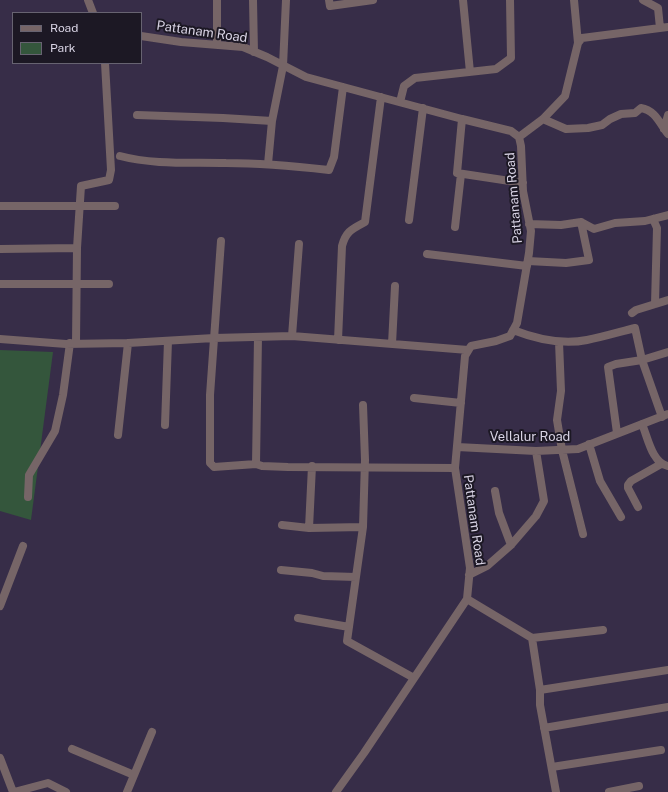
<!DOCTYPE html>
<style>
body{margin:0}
#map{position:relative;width:668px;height:792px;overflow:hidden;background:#372d48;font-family:"Public Sans",sans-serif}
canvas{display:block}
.legend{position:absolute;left:12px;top:12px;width:130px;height:52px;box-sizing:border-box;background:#1c1824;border:1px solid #676371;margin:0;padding:5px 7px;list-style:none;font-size:12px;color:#d8d3e4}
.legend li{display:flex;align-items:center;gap:8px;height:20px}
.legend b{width:20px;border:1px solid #676371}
</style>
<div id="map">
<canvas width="668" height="792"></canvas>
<ul class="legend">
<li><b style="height:5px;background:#766567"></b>Road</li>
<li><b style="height:11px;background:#34563c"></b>Park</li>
</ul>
</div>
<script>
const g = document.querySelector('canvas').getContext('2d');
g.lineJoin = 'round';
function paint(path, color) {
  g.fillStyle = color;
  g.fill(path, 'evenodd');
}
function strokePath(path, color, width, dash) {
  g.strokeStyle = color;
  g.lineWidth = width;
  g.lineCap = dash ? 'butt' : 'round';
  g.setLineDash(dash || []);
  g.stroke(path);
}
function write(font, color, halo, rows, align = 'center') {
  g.font = font + ' "Public Sans",sans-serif';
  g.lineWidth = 4;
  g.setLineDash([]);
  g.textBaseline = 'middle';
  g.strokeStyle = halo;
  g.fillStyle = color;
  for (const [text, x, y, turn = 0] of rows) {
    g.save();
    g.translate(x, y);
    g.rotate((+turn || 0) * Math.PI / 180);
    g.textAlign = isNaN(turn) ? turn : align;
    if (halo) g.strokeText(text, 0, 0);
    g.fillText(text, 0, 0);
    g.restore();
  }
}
const green = new Path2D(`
 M0 350 53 352 31 520 0 511Z`);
const minor = new Path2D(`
 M88 0 93 13
 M253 0 254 52
 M329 0 330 6 373 0
 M463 0 470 72
 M574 0 578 43
 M643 0 658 8 660 28
 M141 36 181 42 243 47 267 57 306 77 462 119 511 131 519 137 521 146 523 191 531 231 529 253 517 323 510 336 496 341 471 346 465 356 455 468 470 568 467 599 364 753 336 792
 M217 45V0
 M400 102 404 86 415 78 496 69 511 58 510 0
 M137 115 223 118 272 121
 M462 119 457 173 523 183
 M543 119 566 129 588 128 602 125 610 119 621 114 635 113 641 108C655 110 660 124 668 134
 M664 129 668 115
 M519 137 543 119 565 96 578 43 582 38 668 27
 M120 156C154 165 191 162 226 163 260 163 294 166 329 170L334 157 343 87
 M268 164 272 121 283 66 286 0
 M0 206H115
 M653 219 657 228 655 304
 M409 220 423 108
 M529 224 561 225 581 222 594 229 615 223 645 221 668 215
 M455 227 461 174
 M221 241 210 395V463L214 467 256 464 262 466 288 467 455 468
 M0 249 77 248
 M427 254 527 266
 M528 261 566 263 589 260 581 222
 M0 284H109
 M632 313 636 310 668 300
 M513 330C536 339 562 345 587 340 603 337 619 332 635 328L642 360 662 417
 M292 336 299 244
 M0 339 66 344 128 343 214 338 292 336 468 350
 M338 340 342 246C346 231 352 229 365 222L381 97
 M559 342 561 391 557 420 562 450 583 534
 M76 343 77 248 81 186 109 180 111 170 105 63
 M392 344 395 286
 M414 398 461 403
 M363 405 365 460 363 527 347 641 414 678
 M642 424C648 438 652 463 668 466
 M165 425 168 341
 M617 433 608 367 616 364 642 360 668 352
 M118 435 128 343
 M589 444 600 481 621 517
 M457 447 536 451 578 449 668 414
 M256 464 258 337
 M495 491 499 513 511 545
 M28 497 29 475 55 431 63 395 70 343
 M638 507 628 488V485L631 481 661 464
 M282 525 309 528 363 527
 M309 528 312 466
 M281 570 312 573 323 576 356 577
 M469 575 487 566 511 545 536 516 544 501 536 451
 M467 599 532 638 603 630
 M0 606 23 546
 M298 618 349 627
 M532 638 540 690V705L556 792
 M540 690 668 670
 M544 728 668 707
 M72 749 134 775
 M0 758 13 792
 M552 767 661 750
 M14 792 48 783 66 792
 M127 792 152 732
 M609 792 639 786`);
const streetNames = [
 ["Pattanam Road",202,32,8],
 ["Pattanam Road",514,198,-95],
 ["Vellalur Road",530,437],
 ["Pattanam Road",474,520,82]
];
paint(green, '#34563c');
strokePath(minor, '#766567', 8);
write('13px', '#d8d3e4', '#1c1824', streetNames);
</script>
